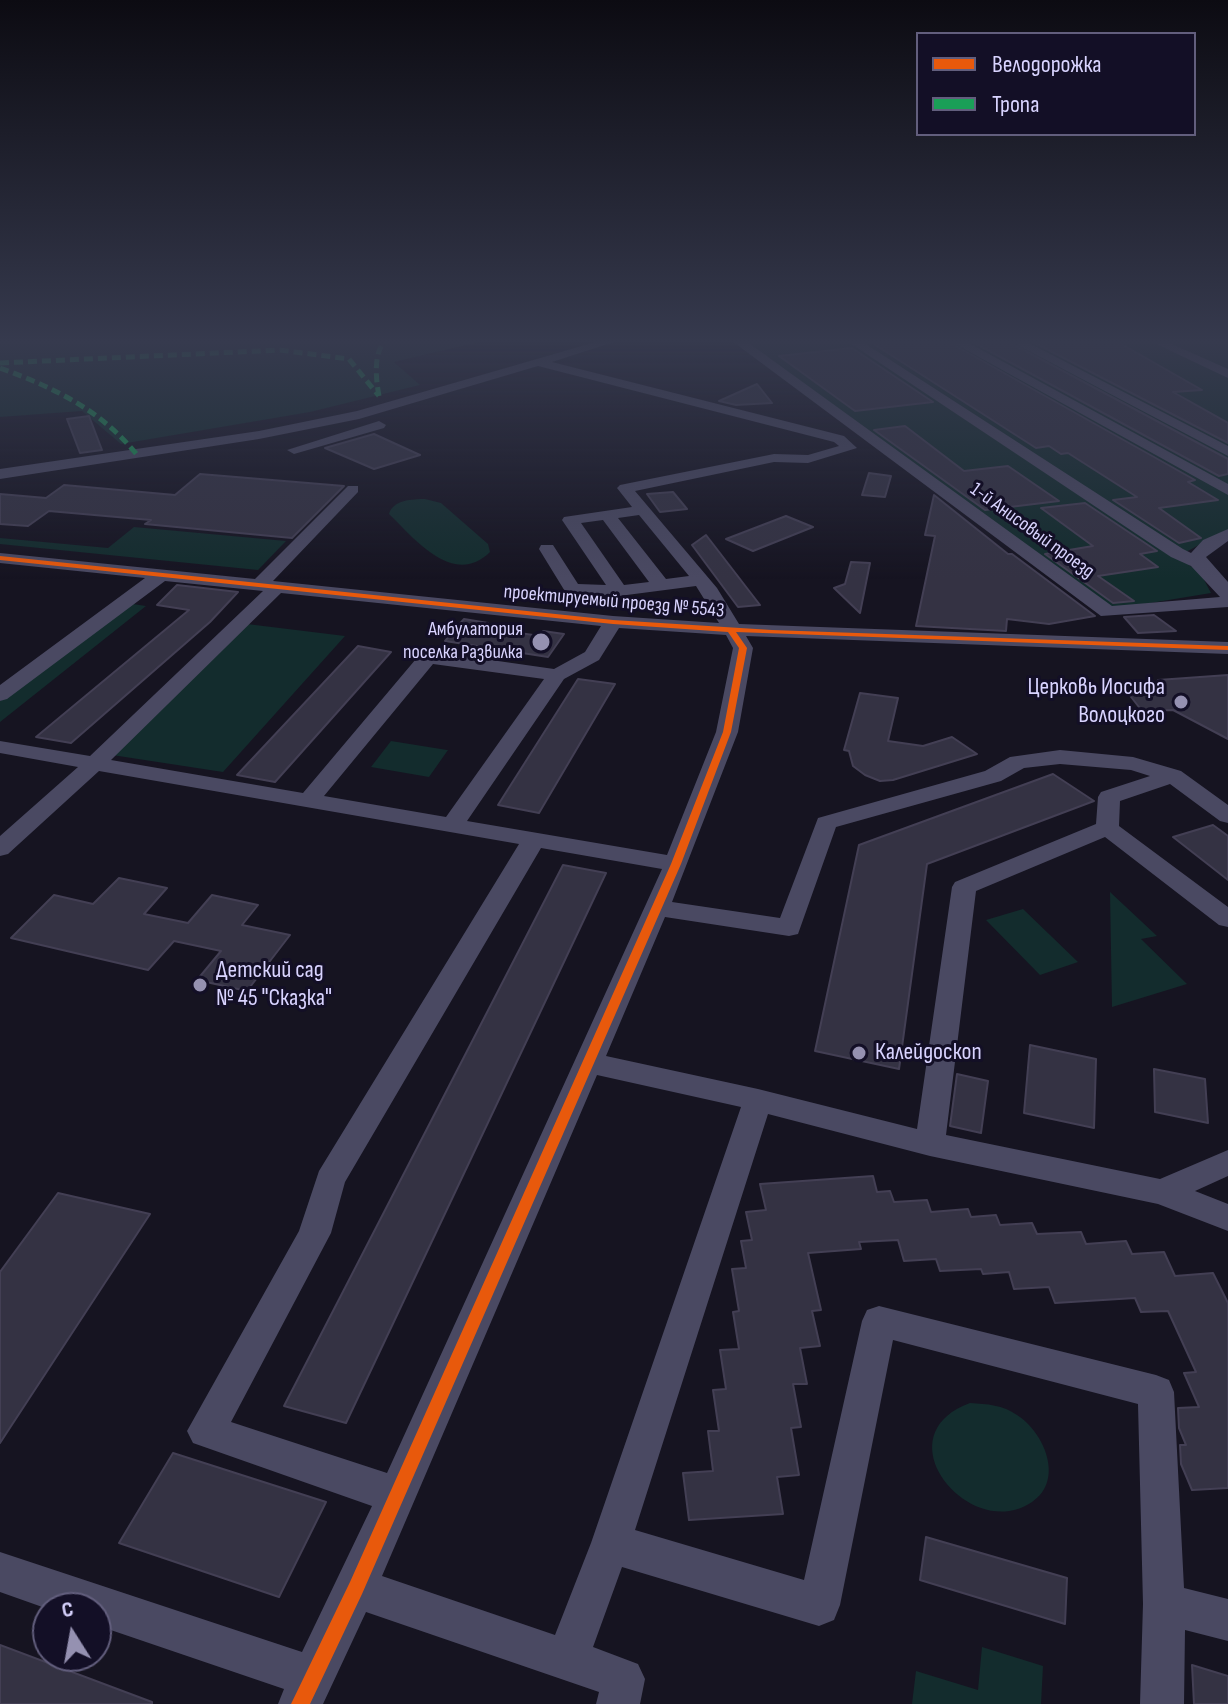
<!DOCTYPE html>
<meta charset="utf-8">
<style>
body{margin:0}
#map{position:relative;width:1228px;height:1704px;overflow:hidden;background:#161421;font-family:"Sofia Sans Condensed",sans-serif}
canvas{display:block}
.legend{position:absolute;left:916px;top:32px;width:280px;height:104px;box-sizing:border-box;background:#130f26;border:2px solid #625e7d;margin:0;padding:10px 14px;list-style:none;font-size:24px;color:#d9d4ff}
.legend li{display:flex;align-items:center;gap:16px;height:40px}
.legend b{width:40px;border:2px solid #625e7d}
.north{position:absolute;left:32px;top:1592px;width:80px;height:80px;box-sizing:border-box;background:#130f26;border:2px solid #625e7d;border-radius:50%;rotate:349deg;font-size:22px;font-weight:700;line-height:32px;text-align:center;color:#d9d4ff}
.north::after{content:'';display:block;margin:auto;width:28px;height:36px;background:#9591b1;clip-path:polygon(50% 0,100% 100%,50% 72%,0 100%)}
</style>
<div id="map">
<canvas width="1228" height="1704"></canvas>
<ul class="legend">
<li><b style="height:10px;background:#e8590c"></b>Велодорожка</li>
<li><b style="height:10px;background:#1a9f57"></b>Тропа</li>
</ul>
<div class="north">С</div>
</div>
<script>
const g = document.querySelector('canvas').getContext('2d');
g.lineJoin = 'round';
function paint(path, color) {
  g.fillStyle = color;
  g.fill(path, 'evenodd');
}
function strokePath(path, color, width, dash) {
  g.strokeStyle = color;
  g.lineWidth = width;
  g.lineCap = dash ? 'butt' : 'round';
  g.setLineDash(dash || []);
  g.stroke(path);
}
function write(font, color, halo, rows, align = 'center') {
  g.font = font + ' "Sofia Sans Condensed",sans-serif';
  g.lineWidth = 6;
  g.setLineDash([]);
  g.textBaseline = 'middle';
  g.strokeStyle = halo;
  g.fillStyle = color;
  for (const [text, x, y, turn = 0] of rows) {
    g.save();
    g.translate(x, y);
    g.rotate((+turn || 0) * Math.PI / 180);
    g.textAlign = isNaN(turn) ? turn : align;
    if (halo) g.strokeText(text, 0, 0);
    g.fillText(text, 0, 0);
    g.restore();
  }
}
const green = new Path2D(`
 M0 341H483L394 362 420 385 310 412 121 444 82 411 0 417Z
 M732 341H1228V529L1186 552 1189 565 1200 572 1211 593 1102 611Z
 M425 499 441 503 488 544 490 552C453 588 414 538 389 514 393 500 412 499 425 499Z
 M134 527 286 541 258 570 0 544V538L108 548Z
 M126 603 146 606 0 722V701Z
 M247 624 345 636 223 772 112 755Z
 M391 741 447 750H448L429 777 371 767Z
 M1110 892 1157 936 1141 939 1187 984 1112 1007Z
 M1023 909 1078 962 1040 975 986 920Z
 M970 1403C987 1404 1003 1405 1017 1415 1044 1432 1065 1480 1032 1502 971 1544 880 1436 970 1403Z
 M982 1647 1043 1666 1041 1704H912L916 1671 978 1690Z`);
const building = new Path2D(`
 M869 341H947L1195 480 1188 482 1218 500 1159 508 1201 538 1179 543 1113 500 1137 497 1068 453 1061 454 1049 446 1036 448Z
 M971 341H1007L1228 459V474L1219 476Z
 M1031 341H1116L1202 390 1173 392 1228 423V443Z
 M852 348 933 402 855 411 779 356Z
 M757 384 772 403 736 405 719 401Z
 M89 416 102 450 80 453 67 419Z
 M905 426 964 471 1008 466 1059 501 985 510 874 430Z
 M374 434 420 455 374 469 325 448Z
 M869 473 891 476 885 497 862 495Z
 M200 474 344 486 292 538 145 524 151 520 49 511 28 526 0 524V494L46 498 64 485 175 495Z
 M673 492 687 509 660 512 647 494Z
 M934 495 1008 554H1012L1095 616 1049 624 1007 619 1006 631 916 626 935 536 925 535Z
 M1085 503 1157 551 1140 554 1158 567 1098 576 1134 601 1113 603 1045 554 1093 546 1041 508Z
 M786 516 813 527 753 551 726 539Z
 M706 535 760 605 738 607 692 545Z
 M851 562 870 563 860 613 834 588 845 584Z
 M177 585 238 592 210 622 71 743 36 737 189 610 157 605Z
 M1154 615 1176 631 1138 633 1124 617Z
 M464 619 488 623 485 628 540 636 543 631 564 634 548 657 445 641Z
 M358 646 391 652 275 782 237 775Z
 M1228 675V739L1173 710 1142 711 1128 693 1154 691 1158 680Z
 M578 679 615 684 539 813 498 805Z
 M860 693 898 698 888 741 923 746 952 737 977 754 893 780 880 781 865 775 853 766 849 751 844 750Z
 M1053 774 1094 801 927 864 899 1069 815 1051 859 845Z
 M1213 825 1228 836V880L1173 837Z
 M563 865 606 873 346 1423 284 1406Z
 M119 878 167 888 144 914 188 923 212 895 258 905 242 925 290 935 247 991 197 980 221 951 174 941 148 970 11 938 54 895 93 904Z
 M1030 1045 1096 1059 1094 1128 1024 1113Z
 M1154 1069 1205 1079 1208 1123 1155 1112Z
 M957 1074 988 1081 981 1133 950 1126Z
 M873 1176 877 1192 890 1191 894 1202 927 1200 931 1212 968 1209 971 1217 996 1215 1000 1225 1032 1223 1037 1234 1081 1232 1086 1244 1126 1241 1132 1254 1164 1252 1175 1276 1213 1273 1228 1303V1488L1192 1490 1181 1464 1180 1445H1186L1179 1428 1178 1408 1199 1407 1184 1373 1196 1372 1168 1311 1141 1312 1135 1298 1055 1303 1049 1287 1014 1289 1009 1272 983 1274 981 1269 940 1271 936 1259 904 1261 898 1240 859 1242 861 1249 808 1253 821 1310 812 1311 820 1346 800 1348 807 1384H793L801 1427 791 1428 799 1475 777 1477 783 1514 689 1520 683 1473 713 1471 708 1431H719L713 1390 726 1389 720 1350 739 1349 733 1312 739 1311 732 1269 746 1268 741 1241 752 1240 746 1212 766 1210 760 1184Z
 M58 1193 150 1214 0 1443V1272Z
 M173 1453 326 1502 279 1597 119 1543Z
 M926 1537 1067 1578 1065 1624 920 1580Z
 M0 1645 152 1702V1704H0Z
 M1192 1665 1228 1676V1704H1194Z`);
const minor = new Path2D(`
 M599 341H617L552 362 844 436 857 448 808 463 774 462 635 491 717 588 739 624 1228 642V654L746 636 753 648 738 732 672 902 780 918 818 818 985 771 1010 757 1060 750 1133 757 1181 771 1228 805V823L1220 821 1170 784 1120 801 1119 826 1228 907V927L1219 925 1105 837 976 891 946 1135 1160 1179 1228 1150V1176L1195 1191 1228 1204V1231L1158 1204 930 1156 768 1114 635 1530 804 1580 862 1321 867 1310 879 1306 1156 1375 1169 1380 1174 1392 1184 1588 1228 1599V1641L1185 1630 1184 1704H1140L1143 1604 1138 1404 893 1340 840 1605 834 1620 819 1626 622 1567 593 1647 638 1664 645 1679 640 1704H596L599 1692 366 1612 323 1704H278L284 1689 96 1625V1608L48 1609 0 1592V1552L302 1652 372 1506 193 1443 187 1431 299 1231 319 1171 519 844 99 771 8 854 0 856V836L78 767 0 753V741L90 756 263 591 165 581 7 699 0 701V685L145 578 0 563V553L255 579 348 486H358V492L273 581 613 616 719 623 696 586 619 596 566 593 539 549 541 545H553L578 584 606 585 562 520 564 517 632 507 617 488 620 485 774 454 808 455 839 446 834 442 538 366 359 419 259 439 0 479V469L259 431 357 411ZM639 515 689 576 666 579 618 518ZM603 520 649 582 624 585 581 523ZM281 593 601 626 585 652 554 669 428 651 421 653 303 793 111 760ZM619 628 726 635 733 648 716 732 667 855 467 821 564 679 599 660ZM433 664 544 679 446 817 324 796ZM1060 764 1131 770 1150 776 1101 792 1098 797 1096 824 955 882 952 887 917 1129 758 1089 606 1056 665 917 789 936 798 934 836 827 1001 781 1024 768ZM541 848 662 869 387 1473 231 1422 331 1233 345 1182ZM597 1075 741 1107 591 1543 555 1635 382 1576Z
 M732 341H746L1112 606 1220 597 1191 566 1171 557 847 341H861L1183 549 1191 553 1203 540 1228 529V541L1206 557 1228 582V607L1101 616Z
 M950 341H965L1228 484V495Z
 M1010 341H1025L1228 446V456Z
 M1150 341H1165L1228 369V378Z
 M379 421 386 425 384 428 294 454 287 450Z`);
const quiet = new Path2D(`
 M0 363 280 350 349 359 379 396
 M0 368C55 388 101 410 138 456
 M379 396C376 380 373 353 385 341`);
const cycleway = new Path2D(`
 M0 556 613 620 772 630 1228 646V650L736 632 747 648 731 732 681 864 362 1594 310 1704H291L350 1582 671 864 723 732 739 648 728 632 613 624 0 560Z`);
const markers = [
 [541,642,10,"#9591b1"],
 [1181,702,8,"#9591b1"],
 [200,985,8,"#9591b1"],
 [859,1053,8,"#9591b1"]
];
const farStreetnames = [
 ["1-й Анисовый проезд",1032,531,36],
 ["проектируемый проезд № 5543",614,602,5]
];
const farPoinames = [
 ["Амбулатория",523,630],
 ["поселка Развилка",523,653]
];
const poiNames = [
 ["Церковь Иосифа",1165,688,"right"],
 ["Волоцкого",1165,716,"right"],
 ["Детский сад",216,971],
 ["№ 45 \"Сказка\"",216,999],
 ["Калейдоскоп",875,1053]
];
paint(green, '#132c2d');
paint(building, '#343243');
strokePath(building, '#433f54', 2);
paint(minor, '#4a4962');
strokePath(quiet, '#1a9f57', 5, [9, 5]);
paint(cycleway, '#e8590c');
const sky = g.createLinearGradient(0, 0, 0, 579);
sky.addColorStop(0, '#0c0b12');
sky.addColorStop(0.59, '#363a4e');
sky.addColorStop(1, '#363a4e00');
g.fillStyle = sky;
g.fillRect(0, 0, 1228, 579);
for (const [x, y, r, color] of markers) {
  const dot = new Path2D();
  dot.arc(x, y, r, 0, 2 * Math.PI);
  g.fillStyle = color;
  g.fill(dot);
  strokePath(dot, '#130f26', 3);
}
write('20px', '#d9d4ff', '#130f26', farStreetnames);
write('20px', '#d9d4ff', '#130f26', farPoinames, 'right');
write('24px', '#d9d4ff', '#130f26', poiNames, 'left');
</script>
